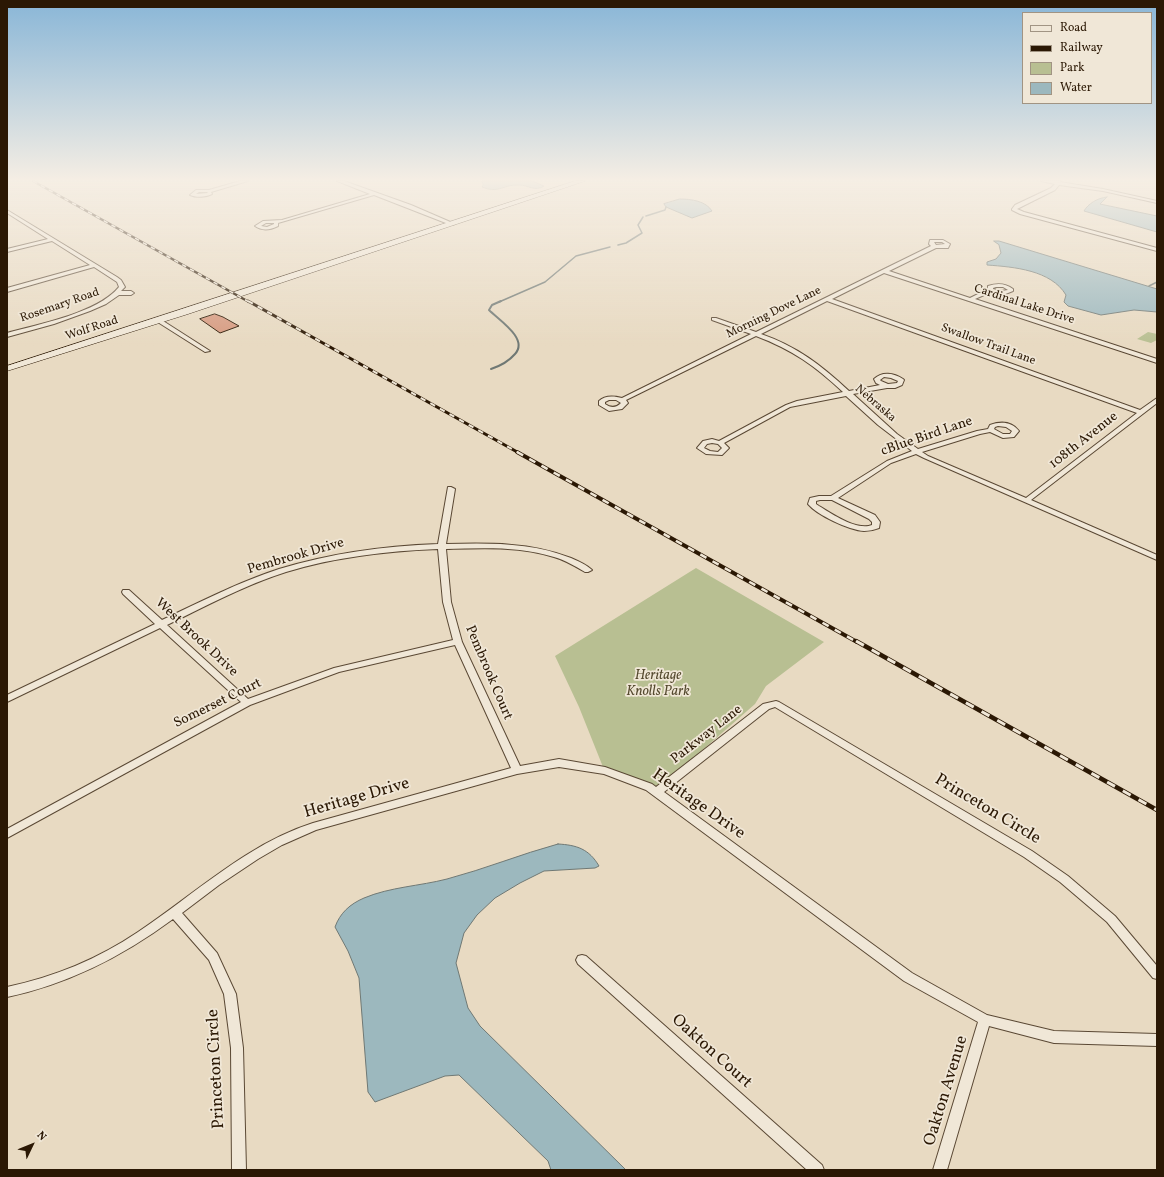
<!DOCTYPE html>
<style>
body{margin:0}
#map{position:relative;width:1164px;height:1177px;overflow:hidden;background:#e8dac2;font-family:Vollkorn,serif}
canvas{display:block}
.frame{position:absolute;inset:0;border:8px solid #2b1804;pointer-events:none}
.legend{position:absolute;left:1022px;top:12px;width:130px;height:92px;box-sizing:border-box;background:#f0e7d7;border:1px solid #a19483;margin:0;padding:5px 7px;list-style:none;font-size:12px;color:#2b1804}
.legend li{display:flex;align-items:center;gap:8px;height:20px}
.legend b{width:20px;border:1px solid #a19483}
.north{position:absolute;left:12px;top:1125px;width:40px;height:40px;-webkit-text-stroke:3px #f0e7d7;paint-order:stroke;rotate:47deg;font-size:11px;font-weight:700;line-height:16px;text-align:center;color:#2b1804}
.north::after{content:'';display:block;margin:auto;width:14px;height:18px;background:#2b1804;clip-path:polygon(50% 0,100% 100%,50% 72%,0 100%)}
</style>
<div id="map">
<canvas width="1164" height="1177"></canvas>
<div class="frame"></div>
<ul class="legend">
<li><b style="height:5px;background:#f0e7d7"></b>Road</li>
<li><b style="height:5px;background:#2b1804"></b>Railway</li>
<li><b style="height:11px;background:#b8bf92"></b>Park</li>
<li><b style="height:11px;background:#9cb8be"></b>Water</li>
</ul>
<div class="north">N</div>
</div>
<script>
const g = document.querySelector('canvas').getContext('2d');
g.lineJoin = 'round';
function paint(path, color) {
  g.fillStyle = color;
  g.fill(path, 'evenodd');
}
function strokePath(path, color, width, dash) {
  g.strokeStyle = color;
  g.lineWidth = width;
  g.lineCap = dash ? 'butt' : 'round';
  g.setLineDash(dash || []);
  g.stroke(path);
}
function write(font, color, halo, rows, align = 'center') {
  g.font = font + ' Vollkorn,serif';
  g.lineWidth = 3.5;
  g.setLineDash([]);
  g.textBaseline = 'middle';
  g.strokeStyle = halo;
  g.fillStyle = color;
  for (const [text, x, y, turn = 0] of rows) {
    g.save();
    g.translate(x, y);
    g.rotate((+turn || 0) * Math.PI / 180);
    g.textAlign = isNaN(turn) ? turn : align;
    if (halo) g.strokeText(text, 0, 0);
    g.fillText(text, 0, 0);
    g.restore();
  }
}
const green = new Path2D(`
 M1148 332 1157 334V340L1151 343 1137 339Z
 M696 568 824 642 766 686 755 704 657 790 603 767 579 707 555 656Z`);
const water = new Path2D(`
 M482 181H532L544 186C535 192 528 185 519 185 504 184 499 194 482 187L483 185Z
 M1107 197 1100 204 1157 216V232L1084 211C1088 204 1097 198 1107 197Z
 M680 199C691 199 706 201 712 211L692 218 666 207 664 204Z
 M994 241H999L1157 289V312L1134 310 1101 315 1068 306 1064 302 1066 295C1051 270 1014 267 987 265V262L996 259 1001 253 999 245Z
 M558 844C577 845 589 849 599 866L595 868 544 871 520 883 495 898 477 915 464 933 456 963 468 1008 480 1026 626 1170H551L548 1161 459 1075 445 1076 375 1102 368 1092 359 978 348 951 335 927C340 913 350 904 364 898 390 887 420 886 447 879 485 869 521 854 558 844Z`);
const streamFar1 = new Path2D(`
 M646 216 665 210 666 207
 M618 245 626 243 642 233 638 225 643 217
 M1149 286 1157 282
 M499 302 545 282 576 256 610 247`);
const stream = new Path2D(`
 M491 369C500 366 509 361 515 354 529 339 499 320 489 310L492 305 501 301`);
const building = new Path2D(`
 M215 314 223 317 239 326 220 333 200 319Z`);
const street = new Path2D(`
 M240 181H248L211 192 212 194C206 197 197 198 190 195L196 190H209ZM199 192H207L208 193 196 194Z
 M337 181H344L411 205 455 224 451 225 374 195 278 223V226C270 230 262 231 255 226L263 221 282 220 370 194ZM266 223H274V224L267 227 261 226Z
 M1041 181H1061L1060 182 1103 189 1157 201V203L1103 191 1059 185 1055 190 1017 209 1024 212 1157 248V251L1020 214 1012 210V209L1015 205 1051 188 1055 184Z
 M7 210 117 277 121 280 125 287 121 291H131L134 293 131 295H119L106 304 90 311 54 324 7 337V333C39 324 98 313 119 287L117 282 94 267 7 292V288L90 265 52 241 7 252V249L48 239 7 213Z
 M930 240H943L950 244 948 248H936L889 271 970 298 988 289V286C997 283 1005 283 1013 289V291L1003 295 991 292 975 299 1157 359V363L884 273 832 299 1140 410 1157 398V403L1031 500 1157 555V560L924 458 916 454 891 463 838 498 875 515 880 522 879 528C874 530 869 531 864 531 849 530 817 515 808 504L810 498 819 496H831L887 461 912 451 878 425 846 396 790 407 724 443 729 448 722 455 706 454 697 448 703 441 712 439 719 441 786 405 797 401 843 392C815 366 793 350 756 336L626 400 628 403 622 409 609 411 599 405V401C605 395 614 396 622 398L751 334 712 320V318H716L756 332 931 246 929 244ZM934 242H942L945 244 936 245ZM996 287H1003L1008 290 1001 291 993 289V288ZM827 301 1137 413 1026 498 928 456 922 452 980 434 990 432 1003 438 1014 437 1019 431C1012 422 1001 421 990 425L988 429 977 431 918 449 897 434 853 394 887 388H895L902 385 904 380 903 379C894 373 882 371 874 379L876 383 880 385 849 391C821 365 798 347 761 334ZM884 377 891 378 898 381 897 383 888 384 881 381 880 380ZM609 400H616L621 403C616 408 611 408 605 404V402ZM998 426 1006 427 1012 431 1010 434H1003L994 429 995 427ZM712 443 718 444 722 448 718 452 710 451 704 448 707 444ZM820 500H832L869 519 872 522V525C857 531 832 514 819 506L816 504V501Z
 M158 318 160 319 210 351 205 352 156 321 155 320Z
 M448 487H451L455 489 446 544C488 543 531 542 571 558 578 561 587 565 592 570L588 572H585C575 566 565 560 554 557 520 546 482 548 446 549L451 602 462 642 520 766 559 759 605 767 652 784 656 787 763 704 776 701 779 702 1032 851 1068 876 1115 916 1157 966V979L1153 978 1107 922 1060 882 1024 857 775 707 769 709 664 792 912 973 987 1015 1054 1031 1157 1034V1046L1054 1043 989 1026 947 1170H933L978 1022 904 981 646 790 604 774 559 767 517 774 316 830 282 845 258 859 219 885 182 913 217 953 236 994 243 1048 246 1170H232L231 1048 224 994 209 960 173 919C123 956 69 984 7 997V987C54 977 98 959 138 932 195 894 247 844 313 823L511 768 455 645 339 672 250 705 7 838V829L241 702 160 628 7 702V695L155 624 123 594 122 592 123 590H129L162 620C200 602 239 582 279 569 331 553 385 546 438 544ZM438 549 443 602 453 640 334 668 248 699 167 625C206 606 245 585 286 572 335 557 387 551 438 549Z
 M582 955 586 956 822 1165 824 1170H807L578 964 576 960 578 956Z`);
const secondary = new Path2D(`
 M575 181H585L188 314 7 371V366Z`);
const railFar3 = new Path2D(`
 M33 181 249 302`);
const railFar2 = new Path2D(`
 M248 301 519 453`);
const railFar1 = new Path2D(`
 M517 452 857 642`);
const rail = new Path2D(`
 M856 641 1157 810`);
const farStreetnames = [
 ["Cardinal Lake Drive",1024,305,18],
 ["Rosemary Road",60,306,-19],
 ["Morning Dove Lane",774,313,-26],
 ["Wolf Road",92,329,-18],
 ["Swallow Trail Lane",988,345,20],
 ["Nebraska",875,404,41]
];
const streetNames = [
 ["cBlue Bird Lane",927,437,-19],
 ["108th Avenue",1084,441,-38],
 ["Pembrook Drive",296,557,-16],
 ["West Brook Drive",196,638,43],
 ["Pembrook Court",488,673,67],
 ["Somerset Court",218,704,-26],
 ["Parkway Lane",707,735,-38]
];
const parkNames = [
 ["Heritage",658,676],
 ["Knolls Park",658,692]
];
const nearStreetnames = [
 ["Heritage Drive",357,799,-16],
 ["Heritage Drive",698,805,35],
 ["Princeton Circle",987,810,31],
 ["Oakton Court",711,1052,42],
 ["Princeton Circle",217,1069,-93],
 ["Oakton Avenue",947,1091,-73]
];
paint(green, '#b8bf92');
paint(water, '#9cb8be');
strokePath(water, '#6f7874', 1);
strokePath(streamFar1, '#6f7874', 1.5);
strokePath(stream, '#6f7874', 2);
paint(building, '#d69a80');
strokePath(building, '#2b1804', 1);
strokePath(street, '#5a4834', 2);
strokePath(secondary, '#2b1804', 1);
paint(street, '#f0e7d7');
paint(secondary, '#f0e7d7');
strokePath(railFar3, '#2b1804', 2.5);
strokePath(railFar2, '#2b1804', 3);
strokePath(railFar1, '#2b1804', 4);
strokePath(rail, '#2b1804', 4.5);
strokePath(railFar3, '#f0e7d7', 1.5, [4.5]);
strokePath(railFar2, '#f0e7d7', 2, [5.5]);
strokePath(railFar1, '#f0e7d7', 2.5, [7]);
strokePath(rail, '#f0e7d7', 3, [9]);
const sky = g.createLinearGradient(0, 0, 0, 346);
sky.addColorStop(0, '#89b6d7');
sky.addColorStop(0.52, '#f5eee4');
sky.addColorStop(1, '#f5eee400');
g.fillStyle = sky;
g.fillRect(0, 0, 1164, 346);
write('12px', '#2b1804', '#f0e7d7', farStreetnames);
write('14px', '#2b1804', '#f0e7d7', streetNames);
write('italic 14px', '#554a2f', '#f0e7d7', parkNames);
write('17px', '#2b1804', '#f0e7d7', nearStreetnames);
</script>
